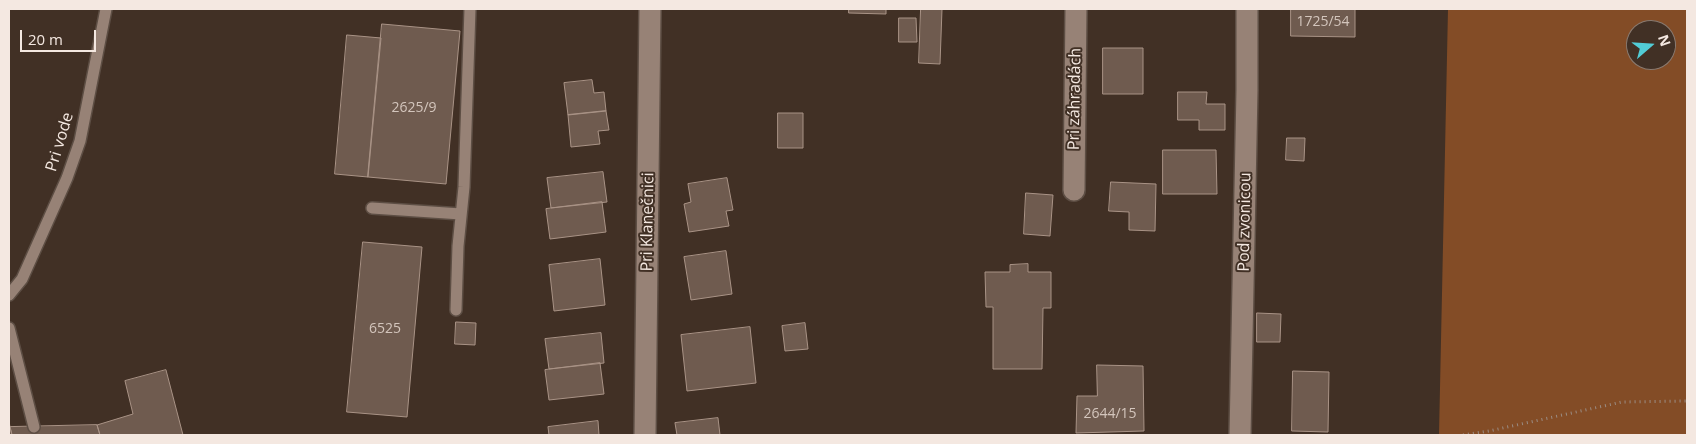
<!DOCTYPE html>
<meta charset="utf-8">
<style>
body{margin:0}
#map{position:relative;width:1696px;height:444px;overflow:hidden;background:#413025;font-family:"Open Sans",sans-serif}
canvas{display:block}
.frame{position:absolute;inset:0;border:10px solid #f4e8e1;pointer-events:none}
.north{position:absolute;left:1626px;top:20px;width:50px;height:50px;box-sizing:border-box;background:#413025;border:1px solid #897a70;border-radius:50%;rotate:71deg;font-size:14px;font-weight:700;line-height:20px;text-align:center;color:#f4e8e1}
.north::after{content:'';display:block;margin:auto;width:18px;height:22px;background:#52ccd6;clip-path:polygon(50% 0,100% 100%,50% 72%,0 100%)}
.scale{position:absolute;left:20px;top:30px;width:76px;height:22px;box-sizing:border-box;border:2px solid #f4e8e1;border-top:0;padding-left:6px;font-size:15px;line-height:18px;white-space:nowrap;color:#f4e8e1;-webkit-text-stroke:4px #413025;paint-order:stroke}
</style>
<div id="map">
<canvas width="1696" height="444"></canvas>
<div class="frame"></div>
<div class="north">N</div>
<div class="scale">20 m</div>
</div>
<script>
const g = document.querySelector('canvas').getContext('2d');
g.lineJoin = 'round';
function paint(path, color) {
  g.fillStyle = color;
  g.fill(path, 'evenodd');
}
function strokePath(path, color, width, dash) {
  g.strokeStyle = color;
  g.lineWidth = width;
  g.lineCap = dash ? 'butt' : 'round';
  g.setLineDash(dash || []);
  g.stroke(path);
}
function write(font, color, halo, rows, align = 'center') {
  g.font = font + ' "Open Sans",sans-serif';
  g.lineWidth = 4;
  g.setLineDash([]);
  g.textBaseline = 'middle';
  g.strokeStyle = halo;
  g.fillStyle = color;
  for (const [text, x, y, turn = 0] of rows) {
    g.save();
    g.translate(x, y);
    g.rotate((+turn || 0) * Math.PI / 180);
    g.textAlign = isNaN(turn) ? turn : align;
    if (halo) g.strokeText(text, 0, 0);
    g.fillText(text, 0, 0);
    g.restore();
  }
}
const green = new Path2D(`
 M1448 9H1687V435H1439ZM1636 30H1666V60H1636Z`);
const building = new Path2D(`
 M849 9H886V14L849 13Z
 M921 9H942L940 64 919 63Z
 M1291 9H1355V37L1291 36Z
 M899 18H916L917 42H899Z
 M382 24 460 31 446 184 368 177Z
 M347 35 381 38 368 177 335 174Z
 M1103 48H1143V94H1103Z
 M592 80 594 93 604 92 606 111 568 115 564 83Z
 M1178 92H1207L1206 104H1225V130H1199V120H1178Z
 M606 111 609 130 598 131 600 144 571 147 568 115Z
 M778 113H803V148H778Z
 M1287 138H1305L1304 161 1286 160Z
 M1163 150H1216L1217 194H1163Z
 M603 172 607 202 551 208 547 178Z
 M727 178 733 210 726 211 729 226 689 232 684 204 691 202 688 184Z
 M1111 182 1156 184 1155 231 1129 230V212L1109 211Z
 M1026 193 1053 195 1050 236 1024 234Z
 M602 202 606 232 550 239 546 209Z
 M363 242 422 247 407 417 347 412Z
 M726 251 732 294 691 300 684 257Z
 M600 259 605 305 554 311 549 265Z
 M1028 264V272H1051V308H1043L1042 369H993V307H986L985 272H1010V265Z
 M1257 313 1281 314 1280 342H1257Z
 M456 322 476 323 475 345 455 344Z
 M805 323 808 349 785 351 782 326Z
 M750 327 756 383 687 391 681 335Z
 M601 333 604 363 549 369 545 339Z
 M600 363 604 394 549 400 545 370Z
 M1097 365 1143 366 1144 431 1076 433 1077 396H1097Z
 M166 370 183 435H100L97 425 133 414 125 381Z
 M1293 371 1329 372 1328 432 1292 431Z
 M718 418 720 435H677L675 423Z
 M9 421 10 427 12 435H9Z
 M598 421 599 435H549L548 427Z
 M97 425 100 435H12L10 427Z`);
const path = new Path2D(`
 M1463 435 1489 431 1622 402 1687 401`);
const lane = new Path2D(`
 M372 208 461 214
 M9 295 22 279 67 178 80 141 106 9
 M456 310 458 246 464 187 470 9
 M9 328 34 427`);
const street = new Path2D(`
 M1074 190 1076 9
 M645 435 650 9
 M1240 435 1247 90V9`);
const numberNames = [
 ["1725/54",1323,22],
 ["2625/9",414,108],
 ["6525",385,329],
 ["2644/15",1110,414]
];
const streetNames = [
 ["Pri záhradách",1075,99,-89],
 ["Pri vode",60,142,-73],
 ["Pri Klanečnici",648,222,-89],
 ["Pod zvonicou",1245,222,-89]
];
paint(green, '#834c26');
paint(building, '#6f5b4f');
strokePath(building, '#a99386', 1);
strokePath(lane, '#5d4e44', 14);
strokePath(street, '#5d4e44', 24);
strokePath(path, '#9b8c83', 3, [1, 4]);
strokePath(lane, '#978276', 11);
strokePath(street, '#978276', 21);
write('14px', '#d3c5bc', null, numberNames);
write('16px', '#f4e8e1', '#413025', streetNames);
</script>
